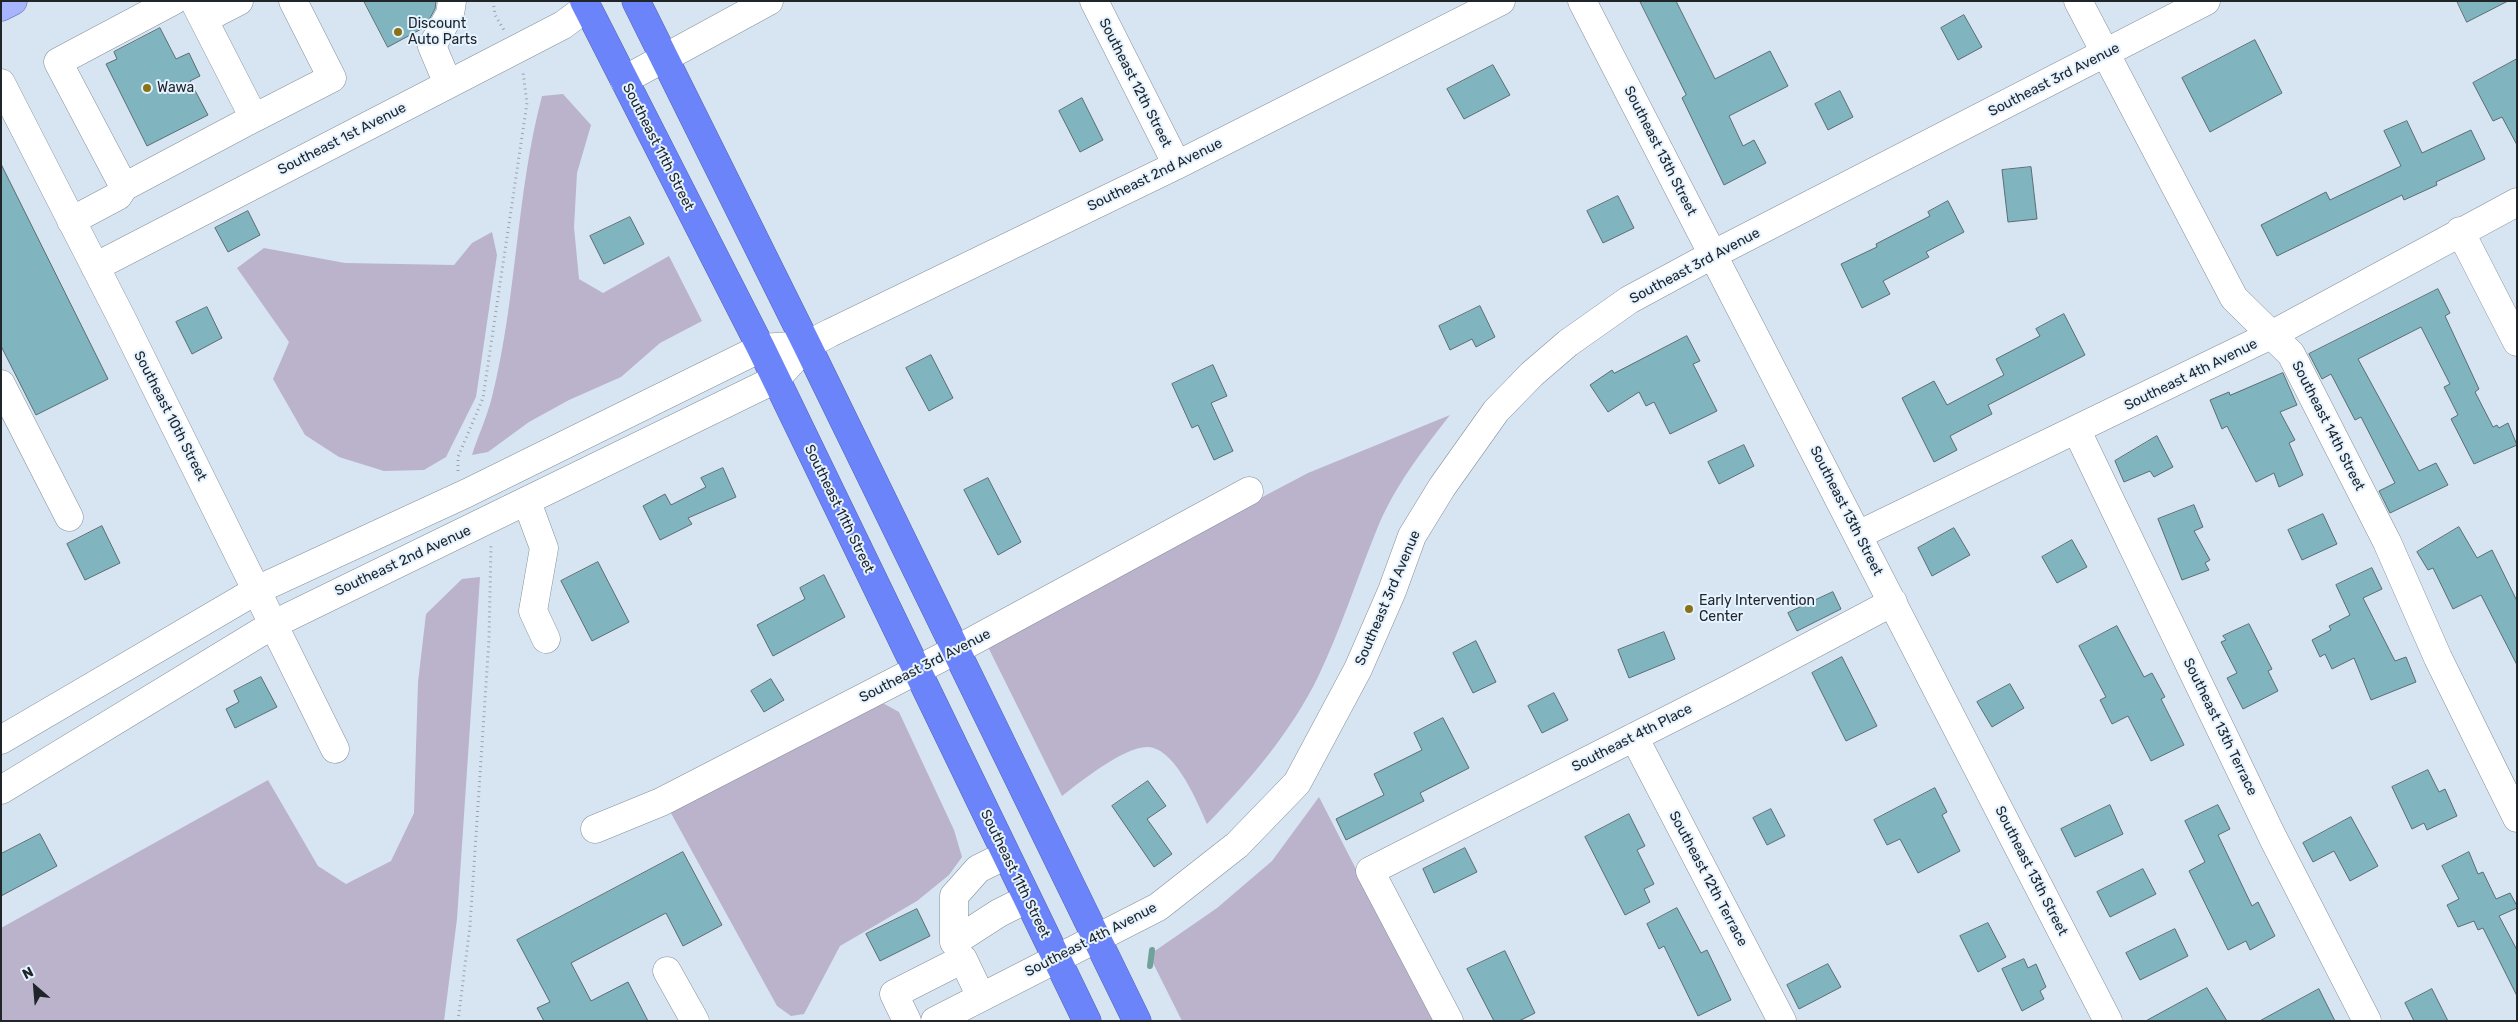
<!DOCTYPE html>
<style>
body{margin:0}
#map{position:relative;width:2518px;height:1022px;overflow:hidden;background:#d7e5f2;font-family:Rubik,sans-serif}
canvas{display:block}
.frame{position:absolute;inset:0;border:2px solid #20252a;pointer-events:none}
.north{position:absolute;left:10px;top:962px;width:50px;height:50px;-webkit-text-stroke:4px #e4f3ff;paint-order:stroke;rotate:333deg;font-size:14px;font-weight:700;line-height:20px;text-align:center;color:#20252a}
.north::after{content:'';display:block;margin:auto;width:18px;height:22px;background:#20252a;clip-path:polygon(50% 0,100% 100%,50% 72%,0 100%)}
</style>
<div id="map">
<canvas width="2518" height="1022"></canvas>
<div class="frame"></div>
<div class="north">N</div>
</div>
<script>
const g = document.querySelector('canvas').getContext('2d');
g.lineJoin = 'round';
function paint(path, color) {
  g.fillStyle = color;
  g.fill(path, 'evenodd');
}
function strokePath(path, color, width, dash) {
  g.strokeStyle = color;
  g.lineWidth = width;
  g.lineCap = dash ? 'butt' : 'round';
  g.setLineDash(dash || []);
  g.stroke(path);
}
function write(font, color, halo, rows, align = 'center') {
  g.font = font + ' Rubik,sans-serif';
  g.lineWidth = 4;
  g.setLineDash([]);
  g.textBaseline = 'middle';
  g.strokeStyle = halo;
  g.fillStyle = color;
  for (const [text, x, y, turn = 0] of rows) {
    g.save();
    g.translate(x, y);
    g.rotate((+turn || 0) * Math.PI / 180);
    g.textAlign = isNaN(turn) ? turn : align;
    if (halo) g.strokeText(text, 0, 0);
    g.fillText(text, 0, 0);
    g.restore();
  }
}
const green = new Path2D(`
 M563 94 591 125 577 173 574 227 579 279 603 293 669 256 702 321 660 343 621 377 569 400 529 422 488 452 472 455C478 436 487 417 492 397 517 298 516 194 542 96Z
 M492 232 497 255 476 397 446 457 424 470 384 471 339 457 305 435 273 379 289 342 237 268 264 248 345 263 454 265 472 243Z
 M1450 415C1422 451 1394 487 1377 529 1357 578 1341 629 1318 677 1291 732 1250 780 1207 824 1198 803 1175 748 1148 747 1125 746 1080 782 1062 796L989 649 997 637 1308 473Z
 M480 577 457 919 444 1021H1V928L268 780 318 866 346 884 391 861 414 813 418 682 426 614 462 579Z
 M879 701 899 712 954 830 962 857 949 875 917 901 840 946 804 1014 791 1016 777 1006 666 804Z
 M1319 797 1434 1021H1182L1149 955 1217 908 1272 861Z`);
const stream = new Path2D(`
 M1150 966 1152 950`);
const building = new Path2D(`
 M364 1H436L435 9 425 27 388 47Z
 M1640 1H1676L1715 79 1770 51 1788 86 1729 116 1743 146 1754 140 1766 163 1724 185 1682 98 1686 95Z
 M2457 1H2508L2467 22Z
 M1964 15 1982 47 1958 60 1941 28Z
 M160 28 176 59 189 53 200 76 190 81 208 115 147 146 106 64 117 59 114 52Z
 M2255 40 2282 93 2210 132 2182 78Z
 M2517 59V145L2502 117 2493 121 2473 83Z
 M1493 65 1510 95 1464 119 1447 89Z
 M1840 91 1853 117 1828 130 1815 104Z
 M1082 98 1103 140 1080 152 1059 111Z
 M2407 121 2422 153 2471 130 2485 159 2436 182 2437 185 2404 200 2402 195 2277 256 2261 225 2326 192 2330 200 2401 166 2384 131Z
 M1 164 108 379 36 415 1 346Z
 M2031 167 2037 219 2008 222 2002 170Z
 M1618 196 1634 228 1603 243 1587 211Z
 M1948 201 1964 232 1926 252 1929 257 1883 281 1890 294 1862 308 1841 264 1877 247 1876 244 1930 216 1928 212Z
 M248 211 260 235 228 252 215 228Z
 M630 217 644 244 604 264 590 236Z
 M2438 289 2450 313 2445 316 2479 389 2475 392 2493 427 2497 425 2499 428 2508 423 2517 445 2474 464 2451 419 2458 415 2444 387 2450 384 2421 327 2358 359 2419 471 2436 463 2448 485 2390 513 2379 491 2395 483 2361 417 2355 420 2331 374 2322 379 2309 354Z
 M1480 306 1495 337 1476 347 1472 339 1450 350 1439 326Z
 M207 307 222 338 192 354 176 322Z
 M2064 314 2085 355 1988 405 1992 414 1950 436 1957 450 1934 462 1902 398 1934 381 1947 405 2004 375 1996 359 2040 336 2036 329Z
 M1687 336 1700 361 1693 364 1717 411 1670 434 1654 402 1646 406 1639 392 1608 412 1590 385 1612 370 1614 373Z
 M931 355 953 398 929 411 906 368Z
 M1213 365 1227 396 1211 403 1233 451 1214 460 1198 425 1192 428 1172 384Z
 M2283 373 2297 405 2280 412 2295 440 2289 443 2303 475 2279 487 2274 473 2256 482 2227 426 2222 429 2210 400 2229 392 2230 395Z
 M2157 436 2173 467 2154 477 2150 471 2124 482 2115 461Z
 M1744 445 1754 466 1719 484 1708 462Z
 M723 468 736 497 688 518 692 524 660 540 643 506 665 494 671 505 706 487 701 478Z
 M988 478 1021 542 998 555 964 490Z
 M2194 505 2203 527 2194 531 2210 560 2205 563 2209 570 2182 580 2158 519Z
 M2323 514 2337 544 2302 560 2288 530Z
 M102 526 120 563 85 580 67 544Z
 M2459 527 2477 558 2492 550 2517 601V665L2481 595 2453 609 2433 568 2428 570 2417 552Z
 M1954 528 1970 555 1932 576 1918 548Z
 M2072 540 2087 567 2057 583 2042 557Z
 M598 562 629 622 592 641 561 581Z
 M2372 568 2382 589 2363 598 2395 661 2406 657 2416 682 2371 700 2354 658 2332 669 2325 654 2320 657 2312 640 2331 630 2329 626 2350 615 2336 585Z
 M824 575 845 617 773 656 757 625 805 599 800 588Z
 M1833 592 1841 609 1797 631 1788 613Z
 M2249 624 2272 669 2268 671 2278 691 2243 709 2227 678 2237 673 2221 642 2226 640 2223 636Z
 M2117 626 2144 677 2152 673 2165 697 2161 699 2184 745 2151 761 2128 716 2112 724 2100 700 2106 697 2079 646Z
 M1664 632 1675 659 1629 678 1618 650Z
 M1476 641 1496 682 1473 693 1453 653Z
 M1842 657 1877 726 1846 741 1812 673Z
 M261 677 277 707 235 728 226 709 239 702 234 691Z
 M771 679 784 700 764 712 751 691Z
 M2010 684 2024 708 1992 727 1977 702Z
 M1554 693 1568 720 1542 733 1528 706Z
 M1443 718 1469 768 1420 793 1424 801 1346 840 1336 819 1384 795 1374 774 1422 750 1414 733Z
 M2428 770 2439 792 2445 789 2457 816 2427 830 2424 823 2412 829 2392 787Z
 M1148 781 1166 806 1147 819 1172 854 1154 867 1112 806Z
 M1935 788 1947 812 1942 815 1960 851 1918 873 1900 839 1887 845 1874 820Z
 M2110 805 2123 834 2075 857 2061 829Z
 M2218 805 2230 829 2218 835 2252 906 2258 902 2275 936 2250 950 2246 941 2228 950 2189 871 2205 862 2185 821Z
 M1771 809 1785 836 1767 845 1753 818Z
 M1629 814 1645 846 1637 850 1654 884 1644 889 1650 902 1625 915 1585 837Z
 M2351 817 2378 866 2350 881 2334 851 2313 862 2303 843Z
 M40 834 57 866 1 896V854Z
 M1465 848 1477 872 1434 893 1423 869Z
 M683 852 722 925 683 946 666 913 571 963 591 1001 628 982 648 1021H544L537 1008 550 1002 517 940Z
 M2469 852 2478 874 2483 872 2496 899 2510 893 2517 906V908L2499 916 2517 950V996L2483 928 2478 930 2474 921 2458 927 2447 905 2459 899 2442 866Z
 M2143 869 2156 894 2110 917 2097 892Z
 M1677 908 1701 953 1707 950 1731 1000 1698 1016 1664 946 1659 949 1647 924Z
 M917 909 930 936 880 961 866 934Z
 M1988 923 2006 957 1978 972 1960 936Z
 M2175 929 2188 956 2140 980 2126 953Z
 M1505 951 1535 1013 1519 1021H1494L1467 969Z
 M2024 959 2028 968 2036 964 2046 987 2040 991 2044 999 2022 1011 2002 969Z
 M1828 964 1841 987 1799 1009 1787 985Z
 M2207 988 2227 1021H2146Z
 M2319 989 2335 1021H2260Z
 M2432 989 2448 1021H2414L2405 1003Z`);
const path = new Path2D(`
 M493 1 495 15 504 30
 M458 471V457L483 398 527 103 523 72
 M458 1021 470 926 489 639 491 546`);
const minor = new Path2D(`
 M173 1 58 62 124 187 254 118
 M194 1 254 118 332 78 293 1
 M1094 1 1177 165
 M1582 1 2108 1021
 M2078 1 2234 298 2291 354 2387 542 2438 658 2517 818
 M204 19 239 1
 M624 80 769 1
 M1 83 122 319 335 749
 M448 84 432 46 450 14 452 1
 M71 221 118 196 124 187
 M2460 231 2517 342
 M95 267 563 25 587 7
 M1 384 69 517
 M2077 431 2273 838 2367 1021
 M527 502 544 548 533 611 546 639
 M1858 535 2273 334 2517 202
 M1634 737 1782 1021
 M1 740 257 590 467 493 761 348 807 345
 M1 790 274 624 776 379 807 345 830 333 1177 165 1501 1
 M595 829 661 802 956 650 1249 491
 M1006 855 978 869 954 896V942L999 913 1027 899
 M667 971 695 1021
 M907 1021 894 994 963 959 981 997
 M935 1021 1158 907 1237 845 1297 783 1358 669 1392 591 1412 536 1442 487 1496 411 1532 374 1568 343 1629 300 1714 254 2206 1
 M1449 1021 1370 871 1727 690 1893 602`);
const major = new Path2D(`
 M1 7 13 1`);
const highway = new Path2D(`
 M584 1 761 348 1087 1021
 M636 1 807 345 1137 1021`);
const markers = [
 [398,32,5,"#897316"],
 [147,88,5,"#897316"],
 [1689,609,5,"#897316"]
];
const poiNames = [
 ["Discount",408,24],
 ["Auto Parts",408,40],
 ["Wawa",157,88],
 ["Early Intervention",1699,601],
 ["Center",1699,617]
];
const streetNames = [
 ["Southeast 3rd Avenue",2054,80,-27],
 ["Southeast 12th Street",1135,83,63],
 ["Southeast 1st Avenue",342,139,-27],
 ["Southeast 11th Street",658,147,63],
 ["Southeast 13th Street",1660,151,63],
 ["Southeast 2nd Avenue",1155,175,-26],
 ["Southeast 3rd Avenue",1695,266,-28],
 ["Southeast 4th Avenue",2191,375,-26],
 ["Southeast 10th Street",170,416,63],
 ["Southeast 14th Street",2328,426,63],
 ["Southeast 11th Street",839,509,64],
 ["Southeast 13th Street",1846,511,63],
 ["Southeast 2nd Avenue",403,561,-25],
 ["Southeast 3rd Avenue",1388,598,-67],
 ["Southeast 3rd Avenue",925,666,-27],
 ["Southeast 13th Terrace",2220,727,64],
 ["Southeast 4th Place",1632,738,-27],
 ["Southeast 13th Street",2031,871,63],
 ["Southeast 11th Street",1015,874,64],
 ["Southeast 12th Terrace",1708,879,62],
 ["Southeast 4th Avenue",1091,940,-27]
];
paint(green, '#bbb2cc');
strokePath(stream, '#6fa29a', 6);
paint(building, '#80b4bf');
strokePath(building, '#5b6d72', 1);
strokePath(minor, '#82909b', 29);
strokePath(major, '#5163b1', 29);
strokePath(highway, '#5163b1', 29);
strokePath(path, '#97a2ac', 3, [1, 4]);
strokePath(minor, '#fff', 28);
strokePath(major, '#a7b5fc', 28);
strokePath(highway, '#6c84fa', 28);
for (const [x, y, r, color] of markers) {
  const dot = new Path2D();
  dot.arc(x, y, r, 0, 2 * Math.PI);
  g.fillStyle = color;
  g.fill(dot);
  strokePath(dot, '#e4f3ff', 2);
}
write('14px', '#20252a', '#e4f3ff', poiNames, 'left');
write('14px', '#20252a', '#e4f3ff', streetNames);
</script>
